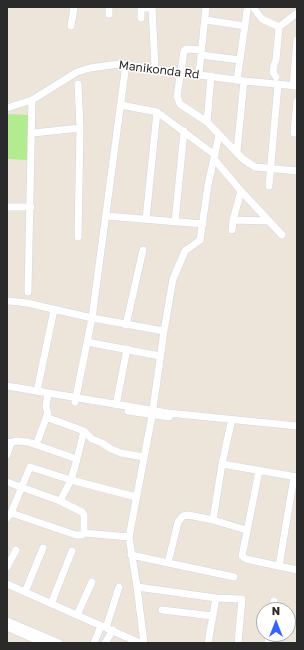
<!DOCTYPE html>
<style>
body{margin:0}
#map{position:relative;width:304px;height:650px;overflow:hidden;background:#eee5da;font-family:"Golos Text",sans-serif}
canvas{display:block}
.frame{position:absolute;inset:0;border:8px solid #2a2a2a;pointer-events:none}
.north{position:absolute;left:256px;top:602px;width:40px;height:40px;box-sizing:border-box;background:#fff;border:1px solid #aaa;border-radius:50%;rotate:0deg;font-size:11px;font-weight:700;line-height:16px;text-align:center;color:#2a2a2a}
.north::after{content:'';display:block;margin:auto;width:14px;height:18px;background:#3663ff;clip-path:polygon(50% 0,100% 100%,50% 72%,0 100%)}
</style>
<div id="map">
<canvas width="304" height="650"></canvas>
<div class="frame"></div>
<div class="north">N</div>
</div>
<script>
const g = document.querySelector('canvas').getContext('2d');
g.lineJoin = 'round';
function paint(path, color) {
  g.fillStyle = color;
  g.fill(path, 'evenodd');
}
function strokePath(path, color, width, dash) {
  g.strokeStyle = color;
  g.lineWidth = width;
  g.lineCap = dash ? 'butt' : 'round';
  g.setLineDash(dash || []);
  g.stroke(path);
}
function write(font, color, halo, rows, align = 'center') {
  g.font = font + ' "Golos Text",sans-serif';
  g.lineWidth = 3;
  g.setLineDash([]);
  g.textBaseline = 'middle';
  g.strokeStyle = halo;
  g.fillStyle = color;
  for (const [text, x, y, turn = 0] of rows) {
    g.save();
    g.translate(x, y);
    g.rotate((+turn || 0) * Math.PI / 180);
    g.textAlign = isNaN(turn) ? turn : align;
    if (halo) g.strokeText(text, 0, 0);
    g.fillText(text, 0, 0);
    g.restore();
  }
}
const green = new Path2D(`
 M9 114 28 115V160L7 159V115Z`);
const minor = new Path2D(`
 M141 7V18
 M253 7 262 19 279 27
 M141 8H152L155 68
 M109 14V7
 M205 20 245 26
 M71 26 74 7
 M279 27 297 13
 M201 50 186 49 184 51 177 96 180 104 207 122 243 159 255 167 297 171
 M201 55 240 60
 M126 64 92 318 164 331
 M199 74 206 7
 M276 77 273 72 274 65 276 60 279 27
 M237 80 247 11
 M78 84 80 128 78 237
 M293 86 297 40
 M297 101 294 133H297
 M121 105 157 112 215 155
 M7 108 32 100 77 72 90 68 119 64 244 81 297 86
 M207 122 211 76
 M33 133 80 128
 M237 151 244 81
 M214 159 241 191 233 220 232 230
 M269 186 278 84
 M241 191 282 235
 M7 207H31
 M106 216 203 224
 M146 219 157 112
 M233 220 268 221
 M175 222 184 131
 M28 292 32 100
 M9 301 27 303 92 318 75 402
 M126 325 143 250
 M87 342 160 356
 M7 386 168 413 297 426
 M37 391 54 310
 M116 405 127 349
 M128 411 169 417
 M46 417 84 431 92 439 102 443 111 449 121 453 144 457
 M7 442 11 443 7 455
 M11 443 16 441 28 442 77 459 71 480 60 501
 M36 445 48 413 46 407 48 393
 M77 459 84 431
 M222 464 297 477
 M259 471 242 556 246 559 297 570
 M7 482 60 501 82 512 84 515V533
 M11 513 76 535H82L84 533 129 537
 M7 518 11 513 30 467 71 480 136 497
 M213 520 222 464 231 423
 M131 555 234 577
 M168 563 178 522 183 516 188 515 213 520 246 530
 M279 566 294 477
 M7 567 16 550
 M7 584 140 643
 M137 587 216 598 242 599 238 643
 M25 592 43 548
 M51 604 72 551
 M162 610 213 616
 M273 610 274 601
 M77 615 92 582
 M7 621 59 643
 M7 627 43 643
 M106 628 119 587
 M94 643 101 626
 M105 643 113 630
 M144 643 137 587 129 537 152 416 164 331 173 279 185 251 200 240 208 185 219 135
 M208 643 216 598
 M268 643 269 634`);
const streetNames = [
 ["Manikonda Rd",159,70,7]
];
paint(green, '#b3eb90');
strokePath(minor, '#cfd4e5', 8);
strokePath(minor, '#fff', 7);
write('12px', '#2a2a2a', '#fff', streetNames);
</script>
